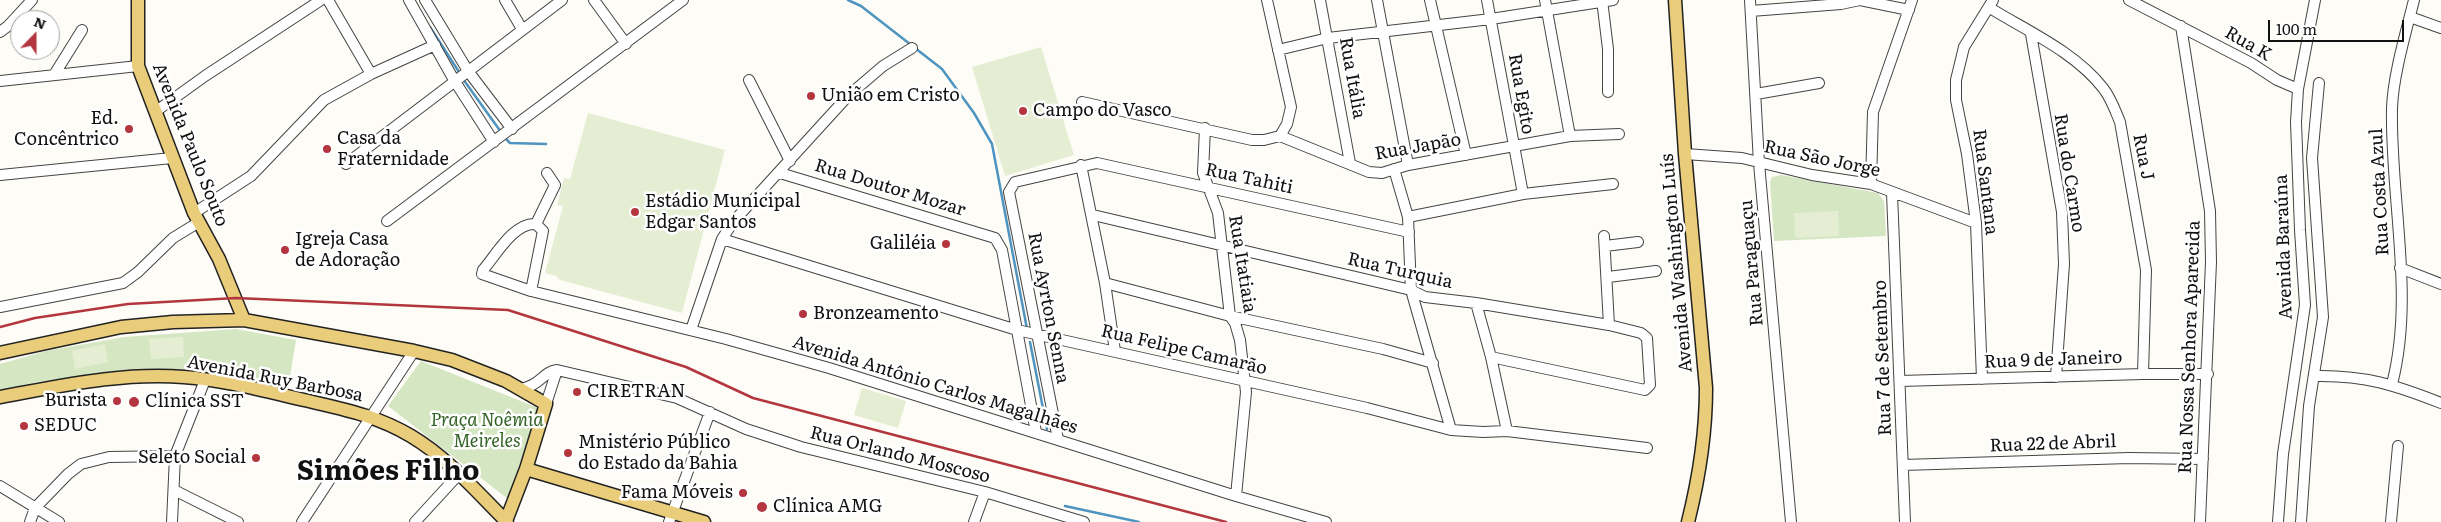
<!DOCTYPE html>
<meta charset="utf-8">
<style>
body{margin:0}
#map{position:relative;width:2441px;height:522px;overflow:hidden;background:#fefcf6;font-family:Literata,serif}
canvas{display:block}
.north{position:absolute;left:10px;top:10px;width:50px;height:50px;box-sizing:border-box;background:#fff;border:1px solid #a0a0a0;border-radius:50%;rotate:22deg;font-size:14px;font-weight:700;line-height:20px;text-align:center;color:#111}
.north::after{content:'';display:block;margin:auto;width:18px;height:22px;background:#b3363e;clip-path:polygon(50% 0,100% 100%,50% 72%,0 100%)}
.scale{position:absolute;left:2268px;top:20px;width:136px;height:22px;box-sizing:border-box;border:2px solid #111;border-top:0;padding-left:6px;font-size:15px;line-height:18px;white-space:nowrap;color:#111;-webkit-text-stroke:4px #fff;paint-order:stroke}
</style>
<div id="map">
<canvas width="2441" height="522"></canvas>
<div class="north">N</div>
<div class="scale">100 m</div>
</div>
<script>
const g = document.querySelector('canvas').getContext('2d');
g.lineJoin = 'round';
function paint(path, color) {
  g.fillStyle = color;
  g.fill(path, 'evenodd');
}
function strokePath(path, color, width, dash) {
  g.strokeStyle = color;
  g.lineWidth = width;
  g.lineCap = dash ? 'butt' : 'round';
  g.setLineDash(dash || []);
  g.stroke(path);
}
function write(font, color, halo, rows, align = 'center') {
  g.font = font + ' Literata,serif';
  g.lineWidth = 5;
  g.setLineDash([]);
  g.textBaseline = 'middle';
  g.strokeStyle = halo;
  g.fillStyle = color;
  for (const [text, x, y, turn = 0] of rows) {
    g.save();
    g.translate(x, y);
    g.rotate((+turn || 0) * Math.PI / 180);
    g.textAlign = isNaN(turn) ? turn : align;
    if (halo) g.strokeText(text, 0, 0);
    g.fillText(text, 0, 0);
    g.restore();
  }
}
const green = new Path2D(`
 M1781 175 1878 193 1884 201 1886 236 1774 241 1770 182 1772 177Z
 M236 329 296 340 288 389 202 372 173 369 113 371 37 382 0 391V364L46 351 124 337Z
 M421 361 538 408 508 499 388 406Z`);
const pitch = new Path2D(`
 M1041 47 1074 155 1005 176 972 67Z
 M588 113 725 150 682 313 560 280 556 276 545 273 563 206 557 205 564 178 570 179Z
 M1838 211 1839 236 1795 238 1794 213Z
 M183 337 184 357 151 359 149 339Z
 M105 344 108 362 75 369 72 351Z
 M862 388 906 401 898 428 854 415Z`);
const stream = new Path2D(`
 M848 0 861 6 942 69 974 113 992 144 1027 329
 M430 27 459 72
 M463 79 501 132
 M506 139 510 143 546 144
 M1030 342 1047 429
 M1065 506 1139 522`);
const minor = new Path2D(`
 M328 0 371 74
 M409 0 454 80 494 142
 M425 0 468 71 512 129
 M505 0 522 29
 M594 0 626 44
 M1267 0 1291 107 1287 124 1280 136
 M1320 0 1350 163
 M1377 0 1408 165
 M1430 0 1466 155
 M1487 0 1523 194
 M1545 0 1570 136
 M1602 0 1608 49V92
 M1750 0 1759 163 1791 522
 M2129 0 2251 63 2277 80 2298 89
 M1990 8C2027 31 2075 52 2103 88 2111 98 2115 110 2120 122L2146 270 2143 374
 M1751 11 1841 4 1860 0 1909 10
 M2410 17 2441 28
 M2181 26 2210 211 2211 262 2200 522
 M0 32 8 26 32 0
 M2031 34 2062 212 2064 264 2056 377
 M1278 50 1328 38 1491 19 1613 0
 M54 75 82 30
 M749 80 790 161
 M0 81 138 66
 M1756 94 1819 83
 M1082 102 1252 140H1264L1280 136 1369 172 1382 173 1408 165 1570 136 1619 134
 M155 112 205 76 321 0
 M1205 128 1203 173 1218 213 1230 316 1235 323 1240 340 1246 392 1236 496
 M1685 154 1742 158 1812 175 1871 184 1976 223
 M346 164 562 0
 M1081 165 1105 283 1115 351
 M1394 169 1408 217 1411 290 1451 430
 M780 173 995 238 1002 250 1036 432
 M0 175 172 158
 M1871 184 1873 112 1912 0
 M1892 193 1905 522
 M194 213 251 176 324 100 371 74 435 45
 M1093 215 1411 290 1425 297 1476 303 1609 325 1641 333 1647 338 1650 385 1645 390 1491 357
 M1408 217 1523 194 1613 184
 M387 221 683 0
 M536 224C514 222 496 255 483 270L482 274 531 291 726 339 829 368 1236 496 1326 522
 M536 224 555 185 547 173
 M1604 236 1609 325
 M722 239 1017 330 1367 408 1451 430 1483 432 1507 431 1647 448
 M1605 246 1638 242
 M2400 268 2441 284
 M1608 277 1656 271
 M1105 283 1230 316 1383 349 1433 363
 M531 291 543 231 536 224
 M1476 303 1491 357 1507 431
 M0 307 123 283 138 272 173 238 199 222
 M691 330 722 239 733 222 848 96 883 66 912 48
 M2315 376C2365 375 2395 385 2441 403
 M1982 379 1976 223 1967 154 1956 100V80L1964 47 1993 0
 M1900 381 2143 374H2208
 M2392 384C2415 296 2390 198 2392 108 2393 76 2406 32 2414 0
 M519 389C541 386 542 372 557 370L677 398 746 429 801 447 985 492 1084 522
 M546 404 557 370
 M1058 439 1009 192 1015 182 1097 163 1409 232
 M1903 465 2129 458 2203 459
 M0 486 59 522
 M174 490 238 522
 M30 522 35 508 68 474 81 464 109 457 175 456
 M172 522 175 456 205 380
 M302 522 414 351
 M415 522 459 474
 M669 522 710 412
 M974 522 985 492
 M2278 522 2283 454 2305 305 2300 230 2296 122 2298 89 2315 0
 M2301 522 2309 406 2323 317 2312 158 2319 83
 M2391 522 2398 446`);
const major = new Path2D(`
 M138 0V66L194 213 219 259 244 320
 M1675 0 1685 154 1706 388C1706 434 1699 478 1688 522
 M0 353 121 327 173 322 244 320 414 351 452 360 506 381 546 404 526 469 506 521
 M0 397C61 386 122 372 184 377 224 380 265 391 304 400 342 409 376 415 411 436 448 458 477 492 507 522
 M526 469 704 522`);
const rail = new Path2D(`
 M0 327 35 318 128 304 236 298 508 310 686 367 753 398 1226 522`);
const markers = [
 [811,96,5,"#b3363e"],
 [1023,111,5,"#b3363e"],
 [129,129,5,"#b3363e"],
 [327,149,5,"#b3363e"],
 [635,212,5,"#b3363e"],
 [946,244,5,"#b3363e"],
 [285,250,5,"#b3363e"],
 [803,314,5,"#b3363e"],
 [577,392,5,"#b3363e"],
 [117,401,5,"#b3363e"],
 [134,402,6,"#b3363e"],
 [24,426,5,"#b3363e"],
 [568,453,5,"#b3363e"],
 [256,458,5,"#b3363e"],
 [743,493,5,"#b3363e"],
 [762,507,6,"#b3363e"]
];
const streetNames = [
 ["Rua K",2248,44,30],
 ["Rua Itália",1352,78,80],
 ["Rua Egito",1521,94,80],
 ["Avenida Paulo Souto",190,145,68],
 ["Rua Japão",1418,147,-10],
 ["Rua J",2143,157,79],
 ["Rua São Jorge",1822,159,12],
 ["Rua do Carmo",2069,173,81],
 ["Rua Tahiti",1249,179,12],
 ["Rua Santana",1985,182,83],
 ["Rua Doutor Mozar",890,188,17],
 ["Rua Costa Azul",2380,192,-93],
 ["Avenida Baraúna",2284,247,-92],
 ["Avenida Washington Luís",1677,263,-95],
 ["Rua Paraguaçu",1752,263,-95],
 ["Rua Itatiaia",1242,264,81],
 ["Rua Turquia",1400,271,13],
 ["Rua Ayrton Senna",1048,308,79],
 ["Rua Nossa Senhora Aparecida",2190,347,-88],
 ["Rua Felipe Camarão",1184,350,13],
 ["Rua 7 de Setembro",1883,358,-92],
 ["Rua 9 de Janeiro",2053,360,-2],
 ["Avenida Ruy Barbosa",275,379,11],
 ["Avenida Antônio Carlos Magalhães",935,385,17],
 ["Rua 22 de Abril",2053,444,-2],
 ["Rua Orlando Moscoso",900,455,14]
];
const poiNames = [
 ["União em Cristo",821,96],
 ["Campo do Vasco",1033,111],
 ["Ed.",119,119,"right"],
 ["Concêntrico",119,140,"right"],
 ["Casa da",337,139],
 ["Fraternidade",337,160],
 ["Estádio Municipal",645,202],
 ["Edgar Santos",645,223],
 ["Igreja Casa",295,240],
 ["de Adoração",295,261],
 ["Galiléia",936,244,"right"],
 ["Bronzeamento",813,314],
 ["CIRETRAN",587,392],
 ["Burista",107,401,"right"],
 ["Clínica SST",145,402],
 ["SEDUC",34,426],
 ["Mnistério Público",578,443],
 ["do Estado da Bahia",578,464],
 ["Seleto Social",246,458,"right"],
 ["Fama Móveis",733,493,"right"],
 ["Clínica AMG",773,507]
];
const parkNames = [
 ["Praça Noêmia",487,421],
 ["Meireles",487,442]
];
const townNames = [
 ["Simões Filho",388,472]
];
paint(green, '#d5e6c2');
paint(pitch, '#e5eed3');
strokePath(stream, '#4e94c0', 2.5);
strokePath(minor, '#444', 12);
strokePath(major, '#222', 15);
strokePath(minor, '#fff', 10);
strokePath(major, '#eacd7a', 12);
strokePath(rail, '#b3363e', 2.5);
for (const [x, y, r, color] of markers) {
  const dot = new Path2D();
  dot.arc(x, y, r, 0, 2 * Math.PI);
  g.fillStyle = color;
  g.fill(dot);
  strokePath(dot, '#fff', 2);
}
write('18px', '#111', '#fff', streetNames);
write('18px', '#111', '#fff', poiNames, 'left');
write('italic 18px', '#346327', '#fff', parkNames);
write('bold 28px', '#111', '#fff', townNames);
</script>
